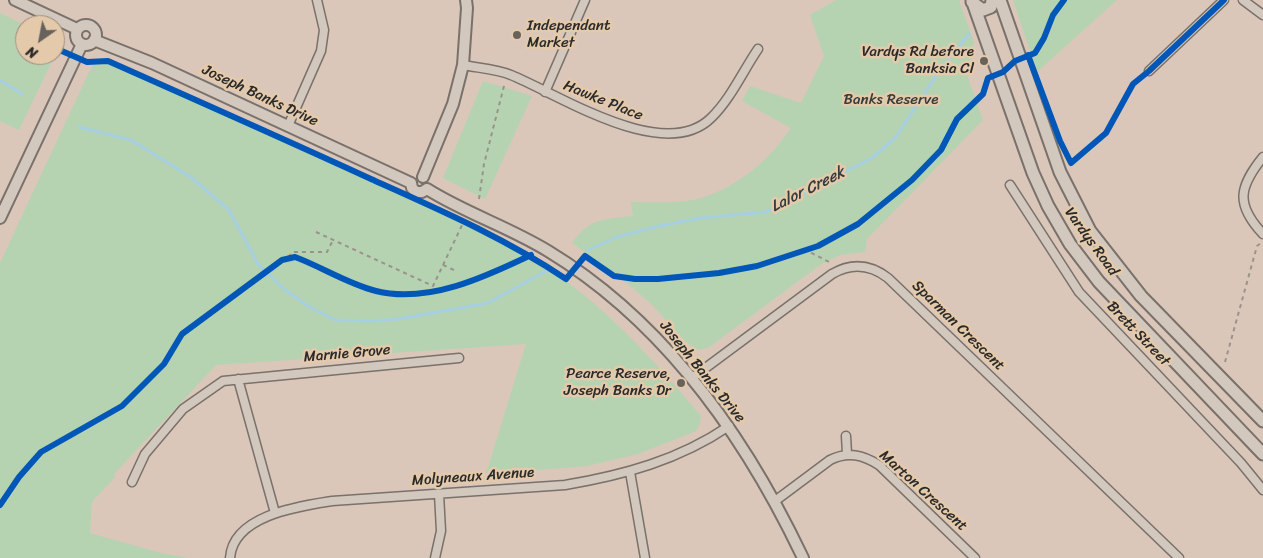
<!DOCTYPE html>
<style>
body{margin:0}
#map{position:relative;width:1263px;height:558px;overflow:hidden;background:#dac7ba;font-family:Sriracha,sans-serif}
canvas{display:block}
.north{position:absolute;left:15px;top:15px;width:50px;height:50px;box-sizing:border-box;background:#e4caab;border:1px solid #9a8a78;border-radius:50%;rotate:213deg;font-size:14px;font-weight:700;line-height:20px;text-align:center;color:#2b2b2b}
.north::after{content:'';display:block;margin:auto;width:18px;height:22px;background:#68625d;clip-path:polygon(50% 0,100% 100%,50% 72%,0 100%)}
</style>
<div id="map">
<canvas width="1263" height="558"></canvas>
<div class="north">N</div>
</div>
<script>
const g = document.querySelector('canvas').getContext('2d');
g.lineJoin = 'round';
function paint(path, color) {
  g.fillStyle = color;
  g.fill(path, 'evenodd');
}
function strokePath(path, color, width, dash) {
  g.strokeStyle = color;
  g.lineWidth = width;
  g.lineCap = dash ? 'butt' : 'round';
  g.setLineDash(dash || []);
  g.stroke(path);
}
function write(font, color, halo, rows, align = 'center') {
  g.font = font + ' Sriracha,sans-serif';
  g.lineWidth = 5;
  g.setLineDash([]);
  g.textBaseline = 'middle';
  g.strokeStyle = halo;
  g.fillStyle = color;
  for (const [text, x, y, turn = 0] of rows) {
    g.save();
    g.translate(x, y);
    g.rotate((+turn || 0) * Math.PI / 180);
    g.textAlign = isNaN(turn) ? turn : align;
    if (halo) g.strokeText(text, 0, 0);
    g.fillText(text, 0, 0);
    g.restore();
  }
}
const green = new Path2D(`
 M836 0H959L974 42 968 78 983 120 867 239 865 252 840 255 820 265 708 348 697 350C678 338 666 318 650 303 626 281 599 262 572 243 589 218 605 219 633 216L631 202C653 202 680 204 701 198 739 186 768 161 791 128L742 101 750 86 801 103 824 56 810 15Z
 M1013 0H1117L1037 72Z
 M0 13 25 25V55H55L19 130 0 121Z
 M101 59 491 236C507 245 525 254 541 264 604 304 653 359 701 416L700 424 696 431 638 454 587 466 486 474 526 344 216 365 114 474 115 477 92 502 90 533 161 553 189 558H0V263L89 72 93 65Z
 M483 81 532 96 485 199 443 178Z`);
const stream = new Path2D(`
 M0 80 22 94
 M79 127 131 140 192 178 229 210 258 264 284 289 308 306 335 320 372 321 398 319 488 303 546 271
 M588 250 617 237 659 226 701 218 766 212 872 158 895 138 942 67 969 34`);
const path = new Path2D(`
 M1071 163 1106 133 1133 84 1143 76
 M479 199 484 164 505 82
 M316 232 433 286 464 221
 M804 249 831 263
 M288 257 293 252H327L333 240
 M443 265 456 271
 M1225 362 1257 246 1261 243`);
const minor = new Path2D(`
 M1243 0 1263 15
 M463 65C478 68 497 69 511 75 560 95 664 164 711 118 730 100 743 71 758 49
 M1149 71 1224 0
 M545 92 585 0
 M288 126 321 51 324 30 317 0
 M1263 157C1239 187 1235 204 1263 234
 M1010 185 1079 292 1241 463 1263 490
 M692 378 832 274C851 263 870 264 888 278L1179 558
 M238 379 275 513
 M846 436 847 454
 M630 472 645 558
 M132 482 145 454 183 409 223 381 459 358
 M775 501 830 460C848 451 863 455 879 465L975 558
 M230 558C233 515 300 506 332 501L565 485C624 475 679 460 729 426
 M435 558 441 531 439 494`);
const tertiary = new Path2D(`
 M15 0 77 29
 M76 35a10 10 0 1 1 20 0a10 10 0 1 1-20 0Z
 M94 40 152 63 411 183
 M423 177 453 104 463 65 467 8 466 0
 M411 183 412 188 416 192H422L427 189
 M427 189C465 213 509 227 548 251 665 322 745 436 803 558
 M0 218 82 44`);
const secondary = new Path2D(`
 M972 0 1033 173 1048 206 1070 244 1099 282 1263 454
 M1000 0 1060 172 1090 231 1141 296 1263 421
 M972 2 983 10 991 7 992 0`);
const cycleway = new Path2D(`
 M55 48 87 62 108 61C196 100 284 139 371 179 438 209 505 238 566 279L585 256 614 276 635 279H658L719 273 757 266 818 246 858 224 912 180 941 150 957 119 983 94 988 78 1003 72 1015 61 1035 53 1044 38 1053 15 1064 0
 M1028 55 1060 141 1071 163 1106 133 1133 84 1149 71 1224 0
 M0 505 19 477 41 452 122 406 164 364 182 334 282 260 295 257C322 267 348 284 376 291 428 304 485 277 531 255`);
const markers = [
 [517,35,5,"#68625d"],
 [984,61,5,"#68625d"],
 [681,383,5,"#68625d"]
];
const poiNames = [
 ["Independant",527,26,"left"],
 ["Market",527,43,"left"],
 ["Vardys Rd before",974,52],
 ["Banksia Cl",974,69],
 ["Pearce Reserve,",671,374],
 ["Joseph Banks Dr",671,391]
];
const streetNames = [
 ["Joseph Banks Drive",260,96,25],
 ["Hawke Place",603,101,22],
 ["Vardys Road",1091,242,54],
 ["Sparman Crescent",958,326,44],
 ["Brett Street",1138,334,46],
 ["Marnie Grove",347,354,-5],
 ["Joseph Banks Drive",702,372,51],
 ["Molyneaux Avenue",473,477,-4],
 ["Marton Crescent",923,491,42]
];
const parkNames = [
 ["Banks Reserve",891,100]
];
const waterNames = [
 ["Lalor Creek",808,190,-27]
];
paint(green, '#b5d3b1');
strokePath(stream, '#a7cfe2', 3);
strokePath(minor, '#7a716b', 11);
strokePath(tertiary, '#7a716b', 14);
strokePath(secondary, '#7a716b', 15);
strokePath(path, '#9a928b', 2, [4, 4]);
strokePath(minor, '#d2c8bd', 8);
strokePath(tertiary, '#d2c8bd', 10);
strokePath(secondary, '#d2c8bd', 11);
strokePath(cycleway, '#0057b8', 6);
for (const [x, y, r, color] of markers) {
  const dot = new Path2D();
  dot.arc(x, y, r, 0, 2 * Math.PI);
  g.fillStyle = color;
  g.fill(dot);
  strokePath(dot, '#e4caab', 2);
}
write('15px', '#2b2b2b', '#e4caab', poiNames, 'right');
write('15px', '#2b2b2b', '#e4caab', streetNames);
write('15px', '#363d38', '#e4caab', parkNames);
write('italic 16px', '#353c3f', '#e4caab', waterNames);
</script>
